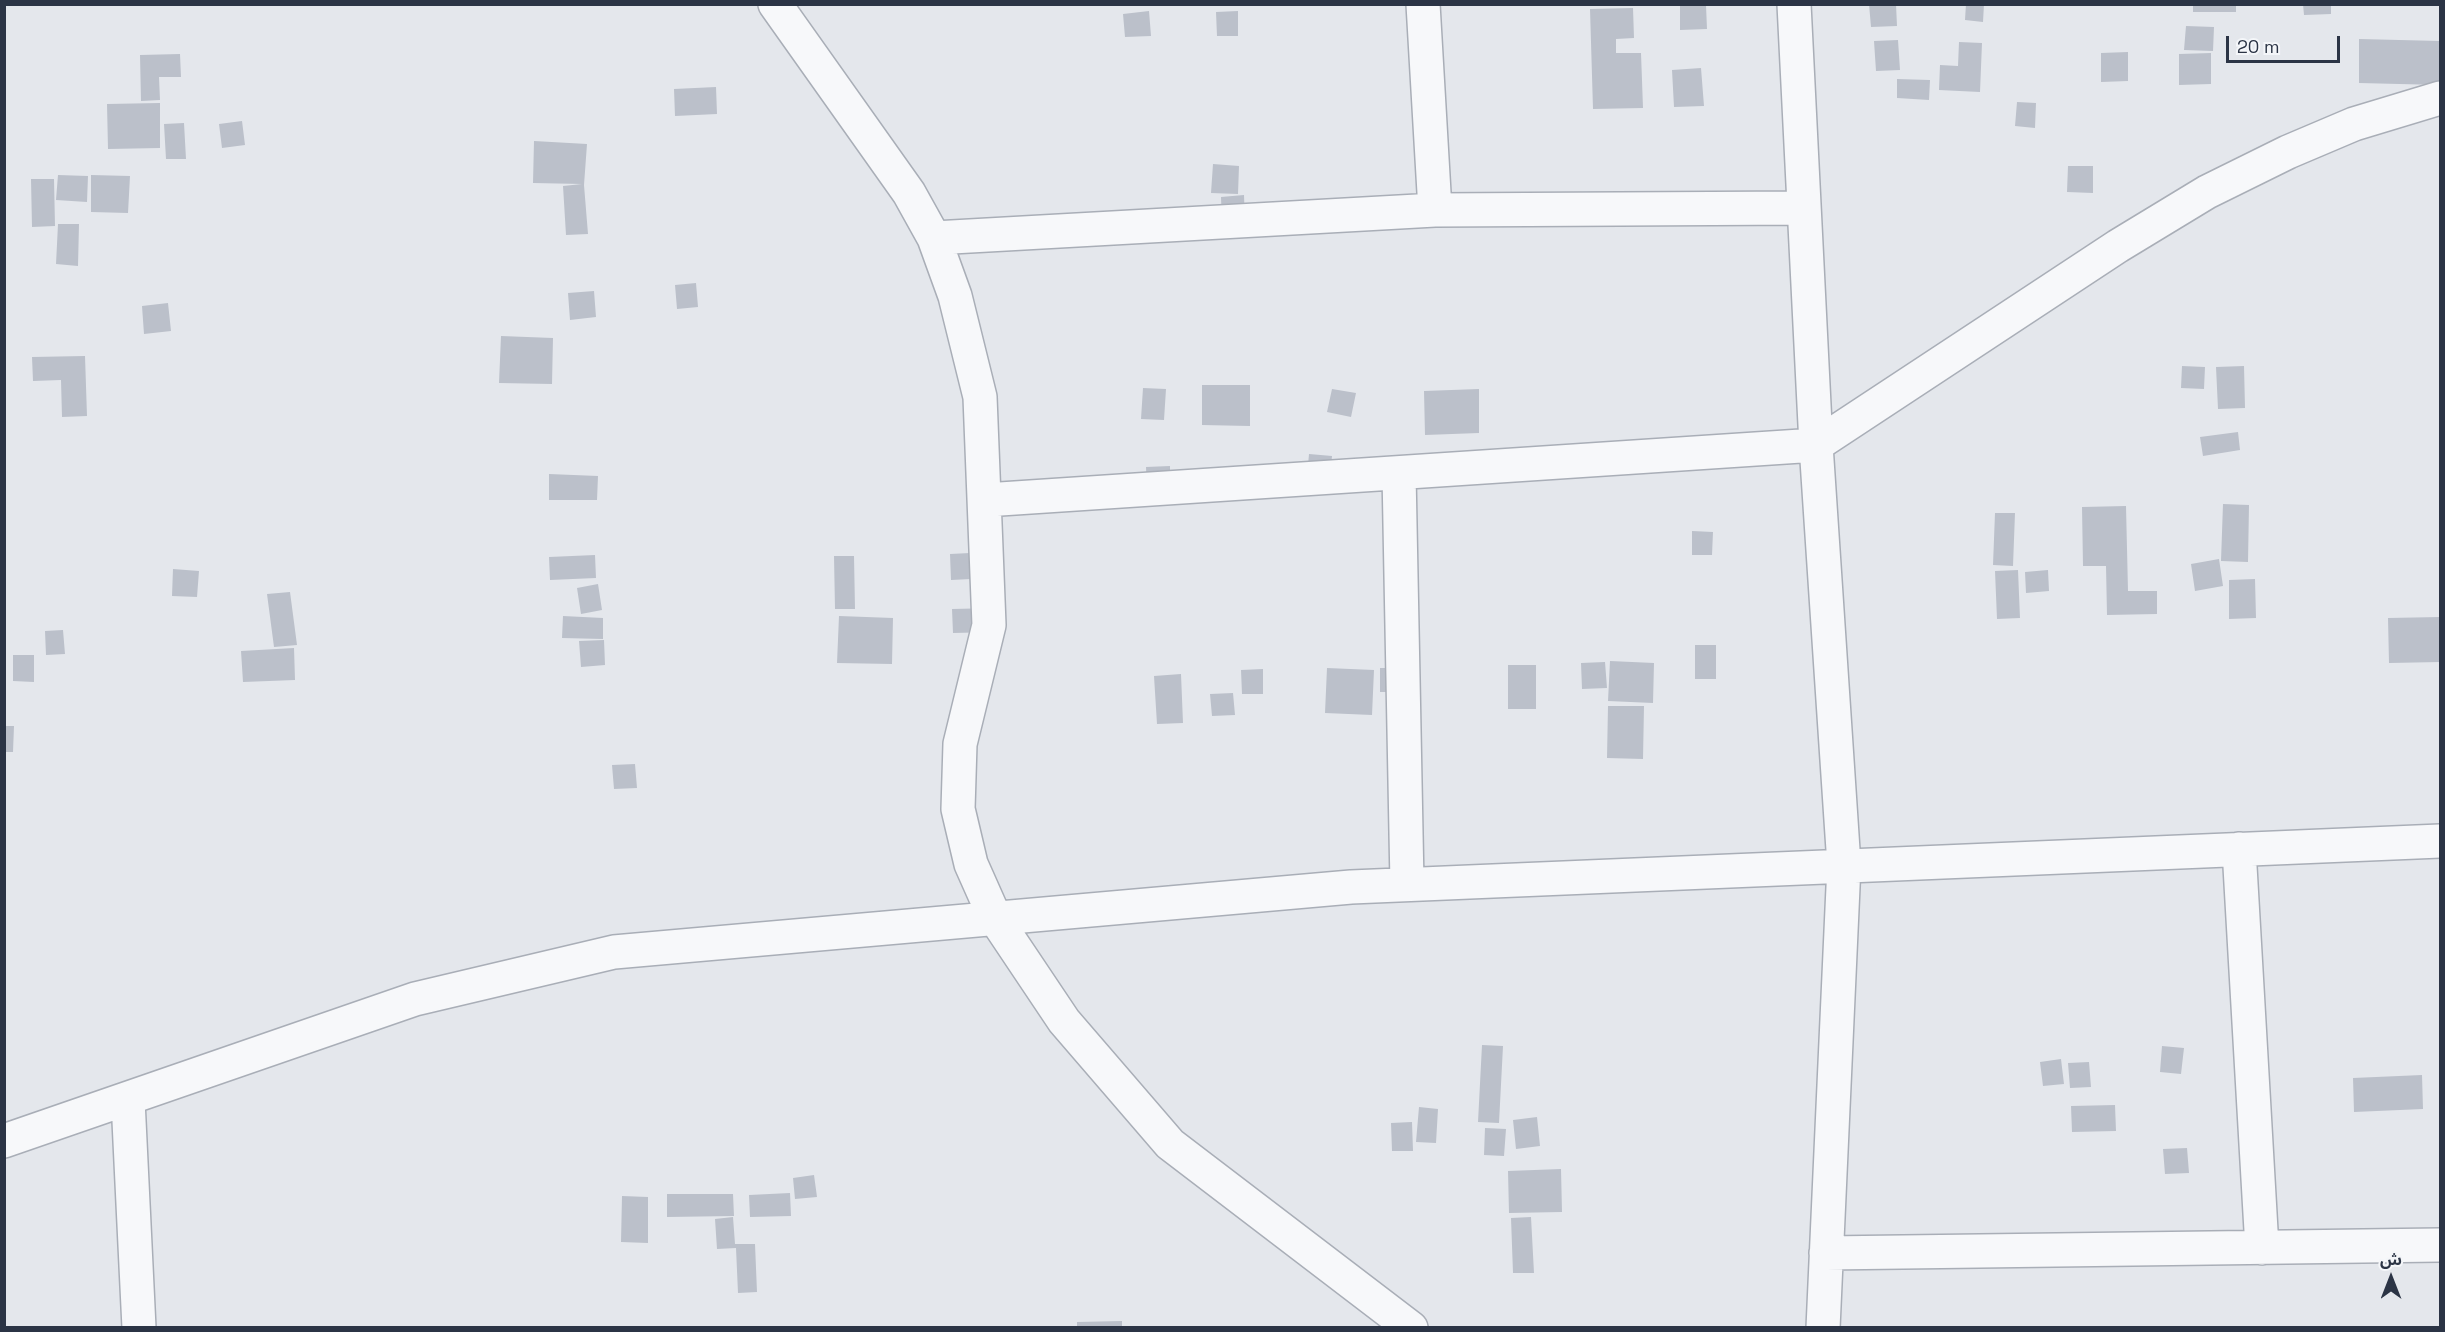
<!DOCTYPE html>
<meta charset="utf-8">
<style>
body{margin:0}
#map{position:relative;width:2445px;height:1332px;overflow:hidden;background:#e4e7ec;font-family:"Space Grotesk","Noto Sans Arabic",sans-serif}
canvas{display:block}
.frame{position:absolute;inset:0;border:6px solid #2b3445;pointer-events:none}
.north{position:absolute;left:2361px;top:1248px;width:60px;height:60px;-webkit-text-stroke:4px #f4f6f9;paint-order:stroke;rotate:0deg;font-size:16px;font-weight:700;line-height:24px;text-align:center;color:#2b3445}
.north::after{content:'';display:block;margin:auto;width:21px;height:27px;background:#2b3445;clip-path:polygon(50% 0,100% 100%,50% 72%,0 100%)}
.scale{position:absolute;left:2226px;top:36px;width:114px;height:27px;box-sizing:border-box;border:3px solid #2b3445;border-top:0;padding-left:8px;font-size:18px;line-height:21px;white-space:nowrap;color:#2b3445;-webkit-text-stroke:4px #f4f6f9;paint-order:stroke}
</style>
<div id="map">
<canvas width="2445" height="1332"></canvas>
<div class="frame"></div>
<div class="north">ش</div>
<div class="scale">20 m</div>
</div>
<script>
const g = document.querySelector('canvas').getContext('2d');
g.lineJoin = 'round';
function paint(path, color) {
  g.fillStyle = color;
  g.fill(path, 'evenodd');
}
function strokePath(path, color, width, dash) {
  g.strokeStyle = color;
  g.lineWidth = width;
  g.lineCap = dash ? 'butt' : 'round';
  g.setLineDash(dash || []);
  g.stroke(path);
}
const building = new Path2D(`
 M1869 4H1896L1897 26 1871 27Z
 M1966 4H1984L1983 22 1965 20Z
 M2193 4H2236V12H2193Z
 M2303 4H2331V14L2304 15Z
 M1680 5H1706L1707 29 1680 30Z
 M1633 8 1634 38 1616 39V53H1641L1643 108 1593 109 1590 9Z
 M1149 11 1151 36 1125 37 1123 14Z
 M1238 11V36H1217L1216 12Z
 M2186 26 2214 27 2213 51 2184 50Z
 M2359 39 2440 41V85L2359 83Z
 M1898 40 1900 70 1876 71 1874 41Z
 M1959 42 1982 43 1980 92 1939 90 1940 65 1958 66Z
 M2128 52V81L2101 82V53Z
 M2211 53V84L2179 85V54Z
 M180 54 181 77H159L160 100 141 101 140 55Z
 M1701 68 1704 106 1674 107 1672 70Z
 M1897 79 1930 80 1929 100 1897 98Z
 M716 87 717 114 675 116 674 89Z
 M2017 102 2036 103 2035 128 2015 126Z
 M160 103V148L108 149 107 104Z
 M242 121 245 145 222 148 219 124Z
 M184 123 186 159H166L164 124Z
 M534 141 587 144 584 185 588 234 566 235 563 186 582 184 533 183Z
 M1213 164 1239 166 1238 194 1211 193Z
 M2068 166H2093V193L2067 192Z
 M58 175 88 176 87 202 56 200Z
 M91 175 130 176 128 213 91 212Z
 M31 179H54L55 226 32 227Z
 M1244 195 1245 224H1222L1221 197Z
 M58 224H79L78 266 56 264Z
 M696 283 698 307 677 309 675 285Z
 M594 291 596 317 570 320 568 293Z
 M168 303 171 331 144 334 142 306Z
 M501 336 553 338 552 384 499 383Z
 M85 356 87 416 62 417 61 380 33 381 32 357Z
 M2182 366 2205 367 2204 389 2181 388Z
 M2244 366 2245 408 2218 409 2216 367Z
 M1202 385H1250V426L1202 425Z
 M1143 388 1166 389 1164 420 1141 419Z
 M1332 389 1356 393 1351 417 1327 412Z
 M1479 389V433L1425 435 1424 391Z
 M2238 432 2240 450 2203 456 2200 437Z
 M1309 454 1332 456 1330 478 1307 477Z
 M1170 466V489H1147L1146 467Z
 M549 474 598 476 597 500H549Z
 M2223 504 2249 505 2248 562 2221 561Z
 M2126 506 2128 591H2157V614L2107 615 2106 566H2083L2082 507Z
 M1995 513H2015L2013 566 1993 565Z
 M1692 531 1713 532 1712 555H1692Z
 M970 553 971 579 951 580 950 554Z
 M595 555 596 578 550 580 549 557Z
 M834 556H854L855 609H835Z
 M2219 559 2223 586 2195 591 2191 564Z
 M173 569 199 571 197 597 172 596Z
 M2018 570 2020 618 1997 619 1995 571Z
 M2048 570 2049 591 2026 593 2025 572Z
 M2255 579 2256 618 2229 619V580Z
 M598 584 602 610 581 614 577 588Z
 M290 592 297 645 274 647 267 594Z
 M995 608 996 632 953 633 952 609Z
 M563 616 603 618V639L562 638Z
 M839 616 893 618 892 664 837 663Z
 M2440 617V662L2389 663 2388 618Z
 M63 630 65 654 46 655 45 631Z
 M604 640 605 665 581 667 579 641Z
 M1695 645H1716V679H1695Z
 M294 648 295 680 243 682 241 651Z
 M13 655H34V682L13 681Z
 M1610 661 1654 663 1653 703 1608 701Z
 M1605 662 1607 688 1582 689 1581 663Z
 M1508 665H1536V709H1508Z
 M1327 668 1374 670 1372 715 1325 713Z
 M1380 668H1403V692H1380Z
 M1263 669V694H1242L1241 670Z
 M1181 674 1183 723 1157 724 1154 676Z
 M1233 693 1235 715 1212 716 1210 694Z
 M1608 706H1644L1643 759 1607 758Z
 M4 726H14L13 752H4Z
 M635 764 637 788 614 789 612 765Z
 M1482 1045 1503 1046 1499 1123 1478 1122Z
 M2162 1046 2184 1048 2181 1074 2160 1072Z
 M2061 1059 2064 1084 2043 1086 2040 1062Z
 M2089 1062 2091 1087 2070 1088 2068 1063Z
 M2422 1075 2423 1109 2354 1112 2353 1078Z
 M2115 1105 2116 1131 2072 1132 2071 1106Z
 M1419 1107 1438 1109 1436 1143 1416 1142Z
 M1537 1117 1540 1146 1516 1149 1513 1120Z
 M1412 1122 1413 1151H1392L1391 1123Z
 M1485 1128 1506 1129 1504 1156 1484 1155Z
 M2187 1148 2189 1173 2165 1174 2163 1149Z
 M1561 1169 1562 1212 1509 1213 1508 1171Z
 M814 1175 817 1197 795 1199 793 1178Z
 M790 1193 791 1216 750 1217 749 1195Z
 M667 1194H733L734 1216 667 1217Z
 M622 1196 648 1197V1243L621 1242Z
 M733 1217 735 1244H755L757 1292 738 1293 736 1248 717 1249 715 1219Z
 M1531 1217 1534 1273H1513L1511 1218Z
 M1122 1321V1328H1077V1322Z`);
const minor = new Path2D(`
 M775 4 909 193 934 238 955 296 980 397 989 625 960 744 958 809 971 864 995 918 1064 1021 1170 1144 1411 1328
 M1423 4 1435 210
 M1794 4 1816 445 1844 865 1823 1328
 M934 238 1435 210 1804 208
 M1399 473 1407 884
 M985 500 1816 445 2118 246 2207 192 2288 152 2354 124 2440 98
 M2239 849 2262 1248
 M128 1100 139 1328
 M4 1141 415 999 614 952 1351 887 2440 841
 M1826 1253 2440 1245`);
paint(building, '#bbc0ca');
strokePath(minor, '#a9aeb7', 36);
strokePath(minor, '#f7f8fa', 33);
</script>
